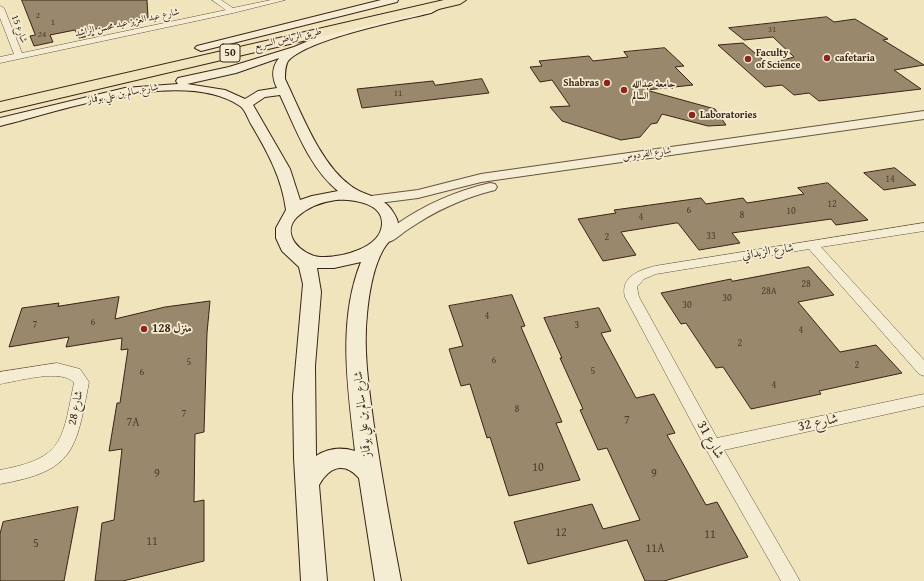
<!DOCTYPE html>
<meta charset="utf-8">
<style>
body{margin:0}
canvas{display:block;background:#f0e4bc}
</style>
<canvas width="924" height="581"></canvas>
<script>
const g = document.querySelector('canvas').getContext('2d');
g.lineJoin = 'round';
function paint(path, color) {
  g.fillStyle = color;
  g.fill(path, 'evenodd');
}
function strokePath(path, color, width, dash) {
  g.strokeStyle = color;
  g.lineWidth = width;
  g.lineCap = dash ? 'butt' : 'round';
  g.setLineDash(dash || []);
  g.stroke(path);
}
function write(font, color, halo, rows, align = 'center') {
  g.font = font + ' "Gentium Book Plus",Amiri,serif';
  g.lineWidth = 3.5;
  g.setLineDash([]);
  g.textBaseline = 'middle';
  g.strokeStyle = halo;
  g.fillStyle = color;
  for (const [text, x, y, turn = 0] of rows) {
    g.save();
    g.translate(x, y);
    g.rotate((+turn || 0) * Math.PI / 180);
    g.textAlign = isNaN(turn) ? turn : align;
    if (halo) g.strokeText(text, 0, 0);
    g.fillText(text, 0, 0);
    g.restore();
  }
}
const building = new Path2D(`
 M22 0H147L148 18 91 30 94 35 79 38 75 30 50 35 53 42 34 46 30 36 35 35Z
 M827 17 834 22 855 19 888 39 883 40 924 65 894 70 921 89 819 101 809 93 794 95 782 85 765 87 718 45 743 43 768 64 794 57 773 37 744 40 729 28Z
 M665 48 684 66 675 67 693 85 646 90 715 109 726 125 708 126 662 114 657 123 651 124 640 137 621 140 562 121 550 107 570 106 552 80 540 82 530 67 542 66 539 61 589 56 593 61 628 57 624 52Z
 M482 79 489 93 362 108 357 89 433 81 435 85Z
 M895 168 916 185 884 190 864 173Z
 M828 183 868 220 836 225 831 219 732 233 740 243 699 250 678 223H676L621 232 636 255 603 261 578 219 616 213 614 210 701 198 706 204 743 198 747 203 804 194 798 188Z
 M809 267 834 295 798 302 840 352 876 345 902 373 819 391 821 394 751 409 723 367 716 368 686 323 681 324 661 293 731 279 732 281Z
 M512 295 525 326 521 327 562 422 556 423 580 480 509 496 490 437 487 438 470 384 461 386 449 349 463 346 449 306Z
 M119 297 115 319 165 307 210 301 207 333 204 432 195 434 194 502 204 500V561L123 581H95L102 523 114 520 122 449 109 451 117 403H120L128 349 121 350 122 338 66 347 69 337 9 347 22 308 59 303 58 306Z
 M599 308 611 331 601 333 636 398 654 394 675 433 667 435 706 505 717 502 748 557 664 581H645L627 540 528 564 514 522 592 504 603 529 640 520 607 448 598 450 580 410 583 409 560 358H562L544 318Z
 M78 507 64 581H0V534L3 522Z`);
const minor = new Path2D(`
 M212 0H221L233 8 271 0H285L233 13 0 63V57L14 54 0 18V6L4 8 22 53 226 10Z
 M924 223V231L821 247 924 360V376L919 374 809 249 656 274 644 279 637 287 639 297 717 438 924 394V406L724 450 800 581H781L707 451 625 297C620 277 639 270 655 266Z
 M57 363 80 369 89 382C76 451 74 471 0 484V470C64 458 62 441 74 383 63 368 18 381 0 384V372Z`);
const tertiary = new Path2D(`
 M924 111V119L481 182 418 198 371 204 366 203 364 200 366 197 371 196 418 190 481 174Z
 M490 183 495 184 497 187 495 190C462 198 435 211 407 230 398 236 391 245 380 242L378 239C382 232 390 228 397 224 426 204 456 191 490 183Z`);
const secondary = new Path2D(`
 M381 0H398L397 2 201 51 195 48 197 46Z
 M439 3 443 4 444 6 431 13C399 21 308 39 288 61 285 66 285 73 285 79 301 112 320 164 351 186 365 197 383 195 393 212 395 215 398 220 398 224 398 234 388 241 383 250 373 268 369 293 367 314 363 351 369 389 374 426 382 478 391 529 401 581H375L359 478C344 461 329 467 319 485L327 581H301L294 458 293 396 303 284 299 267 282 251 276 238V228L286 210C282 178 267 151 251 124 248 119 245 109 240 106 183 67 61 111 0 126V118L125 88 178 84 176 81 178 78 229 67 294 47 325 34 423 9ZM279 58C271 68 272 78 277 88L258 91 245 99 225 90 187 84 236 73ZM280 95C296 129 309 167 338 191L312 196 300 200 290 169 253 105 265 97ZM336 200C350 199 383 202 382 224 381 249 339 258 320 257 301 255 280 234 297 217 308 207 321 202 336 200ZM361 262C337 321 348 389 355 451 342 447 328 448 316 456L315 366 321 292 317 268H334Z`);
const motorway = new Path2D(`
 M444 0H466L460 4 0 112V102Z`);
const markers = [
 [827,58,4,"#8f2418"],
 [748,59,4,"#8f2418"],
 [607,83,4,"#8f2418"],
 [624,90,4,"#8f2418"],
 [692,115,4,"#8f2418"],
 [144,329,4,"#8f2418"]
];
const farNumbernames = [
 ["2",38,16],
 ["1",53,23],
 ["31",772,30],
 ["24",42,35],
 ["11",398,94]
];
const farStreetnames = [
 ["شارع عبد العزيز عبد محسن الراشد",127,23,-12],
 ["شارع 15",19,29,69],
 ["طريق الرياض السريع",288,39,-13],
 ["شارع سالم بن علي بوقماز",123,94,-11],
 ["شارع الفردوس",647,154,-8]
];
const farPoinames = [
 ["Faculty",756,53],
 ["of Science",756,65],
 ["cafetaria",835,58],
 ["Shabras",599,83,"right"],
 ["جامعة عبدالله",632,84],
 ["السالم",632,96],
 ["Laboratories",700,115]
];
const numberNames = [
 ["14",890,179],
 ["12",832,204],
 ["6",689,210],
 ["10",791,211],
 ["8",742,215],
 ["4",641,217],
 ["33",711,236],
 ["2",607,237],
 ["28",806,284],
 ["28A",769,291],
 ["30",727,298],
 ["30",687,305],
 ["4",487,316],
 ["6",93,322],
 ["7",35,324],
 ["3",577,325],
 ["4",801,330],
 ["2",740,343],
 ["6",494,360],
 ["5",189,362],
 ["2",857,365],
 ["5",593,371],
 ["6",142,372],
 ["4",774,385],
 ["8",517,409],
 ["7",184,413]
];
const shields = [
 [230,53,20]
];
const shieldNames = [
 ["50",230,53]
];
const streetNames = [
 ["شارع الزبداني",768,252,-9],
 ["شارع 28",76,408,-78],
 ["شارع سالم بن علي بوقماز",363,414,-96]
];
const poiNames = [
 ["منزل 128",152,329]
];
const nearNumbernames = [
 ["7",627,421],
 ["7A",133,423],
 ["10",538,468],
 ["9",157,474],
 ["9",654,474],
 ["12",561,533],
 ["11",710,535],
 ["11",152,542],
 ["5",36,544],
 ["11A",655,549]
];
const nearStreetnames = [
 ["شارع 32",818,423,-12],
 ["شارع 31",710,440,61]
];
paint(building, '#99886c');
strokePath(building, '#3a2416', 1);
strokePath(minor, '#685440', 1);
strokePath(tertiary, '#685440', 2);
strokePath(secondary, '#3a2416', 2);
strokePath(motorway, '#3a2416', 2);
paint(minor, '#f5edd3');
paint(tertiary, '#f5edd3');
paint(secondary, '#f5edd3');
paint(motorway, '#f0e4bc');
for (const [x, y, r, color] of markers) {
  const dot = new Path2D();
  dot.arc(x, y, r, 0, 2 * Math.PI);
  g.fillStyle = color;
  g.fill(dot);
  strokePath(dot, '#f5edd3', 1.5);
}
write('9px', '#523d2c', null, farNumbernames);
write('10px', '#3a2416', '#f5edd3', farStreetnames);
write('bold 10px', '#3a2416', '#f5edd3', farPoinames, 'left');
write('10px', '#523d2c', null, numberNames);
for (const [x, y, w] of shields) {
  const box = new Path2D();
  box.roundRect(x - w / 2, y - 9, w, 18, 3);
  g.fillStyle = '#f5edd3';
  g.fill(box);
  strokePath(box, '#3a2416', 1);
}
write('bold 11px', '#3a2416', null, shieldNames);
write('12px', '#3a2416', '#f5edd3', streetNames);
write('bold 12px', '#3a2416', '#f5edd3', poiNames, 'left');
write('12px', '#523d2c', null, nearNumbernames);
write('14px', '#3a2416', '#f5edd3', nearStreetnames);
</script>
